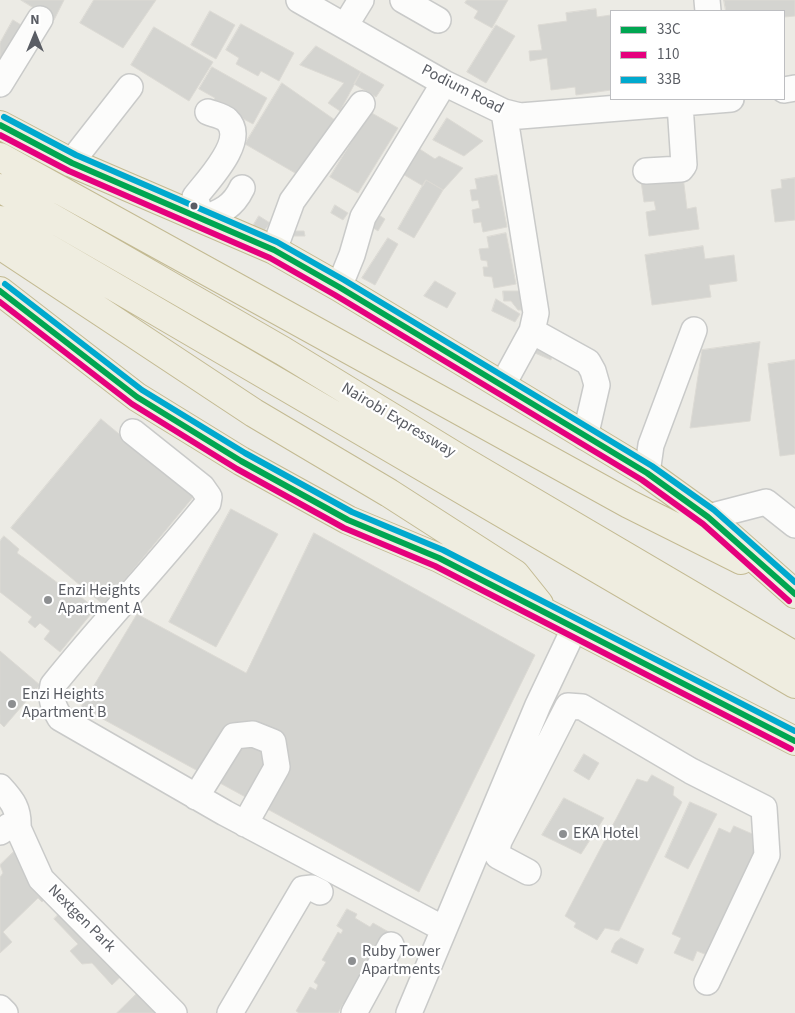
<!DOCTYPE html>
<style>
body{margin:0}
#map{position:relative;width:795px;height:1013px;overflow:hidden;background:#ecebe5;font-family:"Source Sans 3",sans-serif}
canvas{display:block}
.legend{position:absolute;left:610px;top:10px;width:175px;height:90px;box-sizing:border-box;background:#fff;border:1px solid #bdbec1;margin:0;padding:6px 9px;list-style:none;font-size:15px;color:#5a5d64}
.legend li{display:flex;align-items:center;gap:10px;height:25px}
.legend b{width:25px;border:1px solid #bdbec1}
.north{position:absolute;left:10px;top:10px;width:50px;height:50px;-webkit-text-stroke:4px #fff;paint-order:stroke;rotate:0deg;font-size:14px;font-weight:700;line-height:20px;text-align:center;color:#5a5d64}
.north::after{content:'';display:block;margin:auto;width:18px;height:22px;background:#5a5d64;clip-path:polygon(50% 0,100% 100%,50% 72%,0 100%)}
</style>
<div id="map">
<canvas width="795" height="1013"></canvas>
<ul class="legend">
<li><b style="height:6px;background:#00a651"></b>33C</li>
<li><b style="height:6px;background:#e5007d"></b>110</li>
<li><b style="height:6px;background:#00a9ce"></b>33B</li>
</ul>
<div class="north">N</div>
</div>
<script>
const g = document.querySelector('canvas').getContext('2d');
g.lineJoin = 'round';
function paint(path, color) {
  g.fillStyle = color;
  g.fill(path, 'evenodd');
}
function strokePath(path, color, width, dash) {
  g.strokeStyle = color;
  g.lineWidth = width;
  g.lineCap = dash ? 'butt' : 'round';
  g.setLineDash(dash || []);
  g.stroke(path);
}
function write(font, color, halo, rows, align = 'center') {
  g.font = font + ' "Source Sans 3",sans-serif';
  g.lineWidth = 4.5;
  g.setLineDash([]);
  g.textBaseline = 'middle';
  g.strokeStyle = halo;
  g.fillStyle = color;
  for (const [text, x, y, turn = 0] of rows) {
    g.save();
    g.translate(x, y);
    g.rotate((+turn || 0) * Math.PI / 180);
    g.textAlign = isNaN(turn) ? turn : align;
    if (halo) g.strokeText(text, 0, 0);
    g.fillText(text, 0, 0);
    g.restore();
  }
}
const building = new Path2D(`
 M21 0H64L54 20Z
 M94 0H156L123 48 80 23Z
 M467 0H508L492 28 474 18 478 11 465 3Z
 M724 0H795V16L784 17V11H726Z
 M596 9 597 17 611 15V90L576 95 575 87 551 90 547 58 530 61 529 51 542 50 538 25 567 21 566 13Z
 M210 11 235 25 216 59 191 45Z
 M13 20 26 28 0 70V43Z
 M241 24 294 53 279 81 261 71 258 76 236 64 239 58 226 50Z
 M496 25 515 36 486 83 467 72Z
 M154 27 213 62 189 101 131 65Z
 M316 46 361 72 340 111 328 103 344 83 300 65Z
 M212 67 267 98 253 124 238 116 210 107 215 98 199 89Z
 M361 72 384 85 376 97 354 84Z
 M282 83 335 120 302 177 245 144Z
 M370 112 398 128 358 193 330 177Z
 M447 118 483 141 464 156 433 140Z
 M415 146 435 159 439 156 463 168 443 190 426 180 423 186 401 173Z
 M497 175 507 227 483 232 481 222 474 223 472 210 480 208 478 200 472 201 470 190 477 189 475 179Z
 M683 176 687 209 696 207 699 229 649 236 646 212 656 210 654 201 644 202 641 181Z
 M795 178V220L775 222 771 190 782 188 781 180Z
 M426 180 443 190 414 238 398 229Z
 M335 205 348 213 343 220 331 213Z
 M374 212 385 219 378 231 367 224Z
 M259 216 270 223 261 235 251 229Z
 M294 231H304L305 236H294Z
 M506 233 516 284 494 288 492 277 484 276 483 267H488L487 261 481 260 479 249 489 248 487 237Z
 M388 238 398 244 375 285 362 278Z
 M703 246 705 259 734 255 737 281 709 285 711 297 652 305 645 255Z
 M435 281 456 293 447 308 424 296Z
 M503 291H520L525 310H518L511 301H504Z
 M496 299 520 314 515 322 492 311Z
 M760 342 750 421 690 428 702 350Z
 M539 345 553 352 551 360 535 353Z
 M795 360V454L780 456 768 364Z
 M101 419 194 496 104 605 11 528Z
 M231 509 278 534 216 647 169 622Z
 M314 533 535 655 419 892 81 707 137 614 246 673Z
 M4 536 19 549 17 553 24 558 70 592 73 590 95 609 60 652 44 639 50 631 40 623 35 628 28 622 32 617 0 592V541Z
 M0 651 40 685 4 727 0 723Z
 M584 754 599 763 589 780 574 771Z
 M652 775 674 787 673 795 682 802 619 931 605 928 597 940 574 927 576 923 565 916 637 779 647 782Z
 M564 798 604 818 581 854 542 835Z
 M690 802 717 814 688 869 665 857Z
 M734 826 757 836 754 842 760 849 712 957 697 951 693 961 674 953 681 938 672 934 719 828 730 833Z
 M20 846 59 885 42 902 38 898 3 932 12 942 0 953V877L3 873 0 865Z
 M70 903 132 966 112 985 92 963 82 964 70 951 78 944 54 919Z
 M347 909 357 914 355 918 370 927 373 923 394 935 352 1009 343 1004 338 1013H299L296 1011 310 987 316 990 318 985 314 982 326 962 322 960 338 932 341 934 343 930 337 926Z
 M621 938 644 949 637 964 611 952 615 943Z
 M153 978 178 1013H117Z`);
const minor = new Path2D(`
 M299 0 444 83 504 112 520 116 731 99
 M403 0 438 20
 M707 0 708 11
 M345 26 361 0
 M0 84 40 19
 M784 90 795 88
 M208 112C213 114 223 116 227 120 248 140 207 181 195 197L202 219C221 212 233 207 242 188
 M72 163 76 156 130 87
 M646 171 681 169 684 165 680 104
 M274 250 292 201 362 104
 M339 287 352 255 363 217 444 83
 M532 331 588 362 593 371 597 385 585 437
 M502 386 532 331 536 313 504 112
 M133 432 202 487 209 497 208 503C158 565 103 623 53 685 50 698 53 706 60 718L225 813 444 929
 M647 473 651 445 694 330
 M708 517 766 502 795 525
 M0 787C13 801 19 809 18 828
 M196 797 234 736 253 734 273 742 277 767 245 824
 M0 832 9 826 18 828 41 879 174 1013
 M528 872 498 856 497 850 499 841 568 706 582 707 691 771 764 808 767 855 707 982
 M0 1008 5 1013
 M230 1013 303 889 312 888 320 892
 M354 1013 391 945
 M409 1013 538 705 575 627`);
const highway = new Path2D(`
 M0 125 72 163 274 250 339 287 647 473 708 517 795 594
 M0 157 629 504 741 560
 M0 188 283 351 460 459 795 656
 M0 220 795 684
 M0 245 254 413 389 493 515 574 539 604
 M0 291 137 397 241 461 348 520 439 558 795 741`);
const bus1 = new Path2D(`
 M0 125 72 163 274 250 339 287 647 473 708 517 795 594
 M0 291 137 397 241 461 348 520 439 558 795 741`);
const bus2 = new Path2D(`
 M0 135 69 171 270 258 335 295 642 480 703 524 789 601
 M0 302 132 404 237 469 344 528 435 566 791 749`);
const bus3 = new Path2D(`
 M4 117 76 155 277 242 344 280 652 466 714 510 795 582
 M5 284 142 390 245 453 352 512 443 550 795 731`);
const markers = [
 [194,206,4.5,"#5a5d64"],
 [48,600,5,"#8d8f91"],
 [12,704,5,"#8d8f91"],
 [563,834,5,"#8d8f91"],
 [352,961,5,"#8d8f91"]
];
const streetNames = [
 ["Podium Road",462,90,27],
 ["Nairobi Expressway",398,421,31],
 ["Nextgen Park",81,919,45]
];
const poiNames = [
 ["Enzi Heights",58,591],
 ["Apartment A",58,609],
 ["Enzi Heights",22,695],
 ["Apartment B",22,713],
 ["EKA Hotel",573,834],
 ["Ruby Tower",362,952],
 ["Apartments",362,970]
];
paint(building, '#d4d4d0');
strokePath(building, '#dcdad4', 1);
strokePath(minor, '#c9cac9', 28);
strokePath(highway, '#c3ba92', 30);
strokePath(minor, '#fcfcfb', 25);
strokePath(highway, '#efede0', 28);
strokePath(bus1, '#00a651', 6);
strokePath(bus2, '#e5007d', 6);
strokePath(bus3, '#00a9ce', 6);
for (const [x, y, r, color] of markers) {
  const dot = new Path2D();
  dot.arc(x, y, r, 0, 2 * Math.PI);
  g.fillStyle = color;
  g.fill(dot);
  strokePath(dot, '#fff', 2);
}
write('16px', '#5a5d64', '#fff', streetNames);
write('16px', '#5a5d64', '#fff', poiNames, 'left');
</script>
